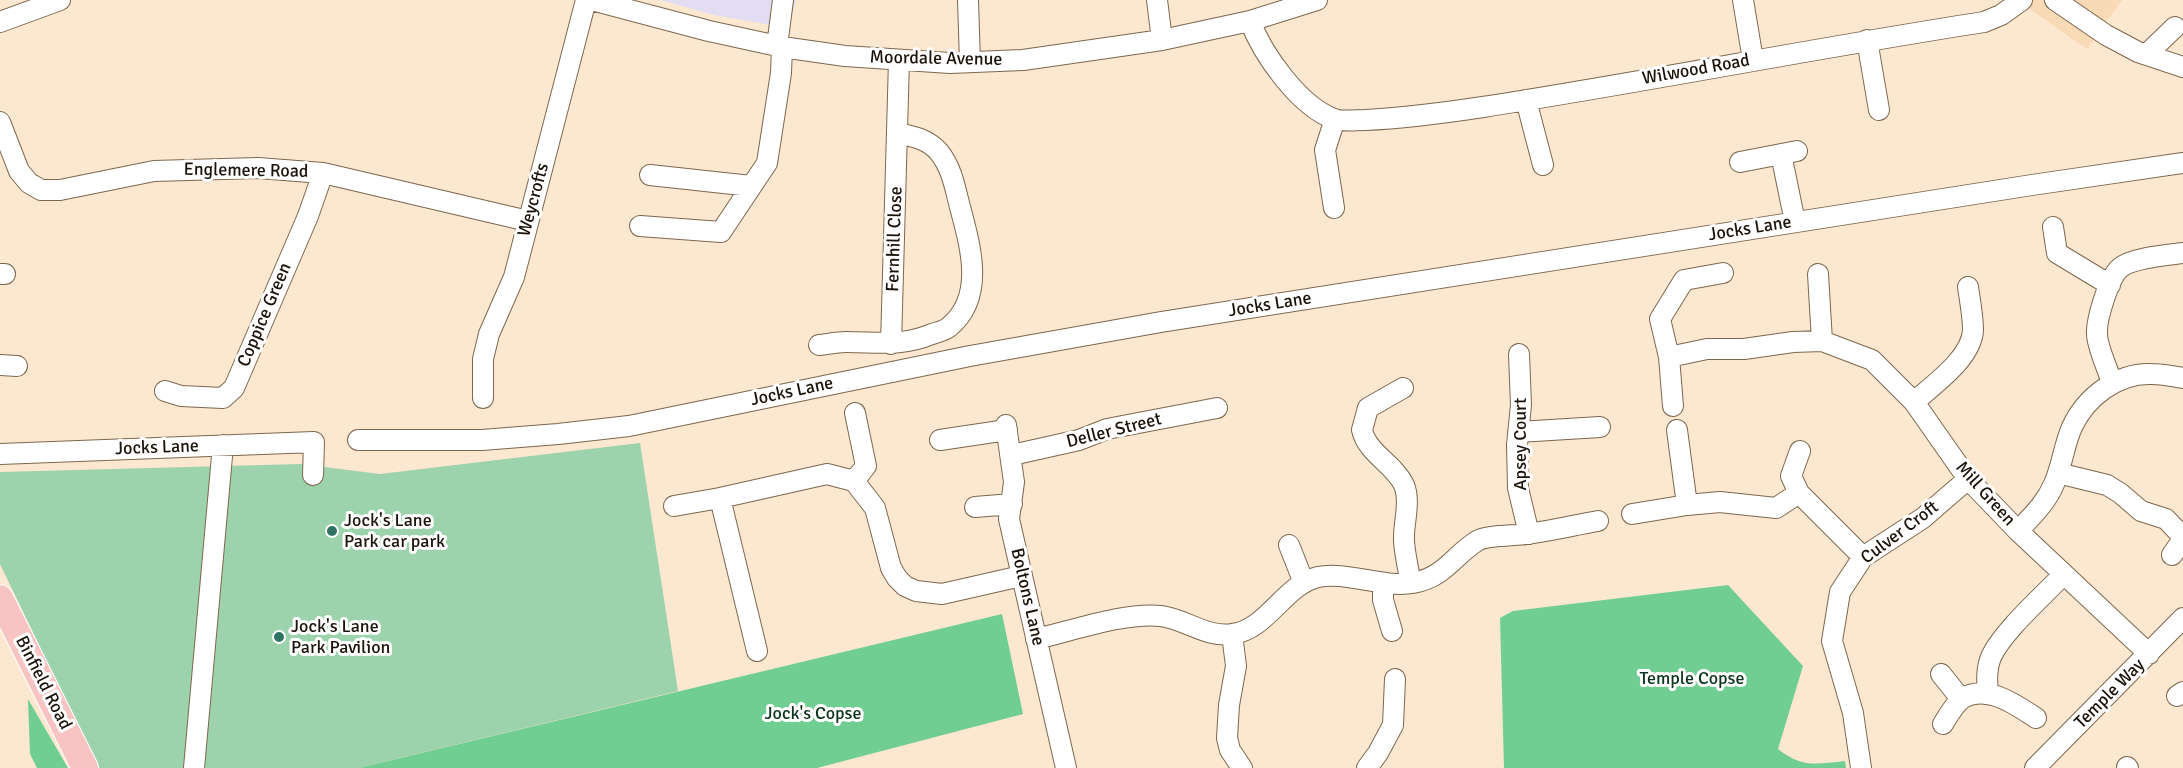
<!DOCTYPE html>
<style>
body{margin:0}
canvas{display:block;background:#fce7d0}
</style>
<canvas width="2183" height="768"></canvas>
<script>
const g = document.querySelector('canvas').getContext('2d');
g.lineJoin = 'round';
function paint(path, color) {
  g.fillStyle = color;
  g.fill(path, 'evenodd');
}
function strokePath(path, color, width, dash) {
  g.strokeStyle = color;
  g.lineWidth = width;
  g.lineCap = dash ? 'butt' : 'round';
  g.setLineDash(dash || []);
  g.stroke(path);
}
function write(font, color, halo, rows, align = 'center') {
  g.font = font + ' Signika,sans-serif';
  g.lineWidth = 6;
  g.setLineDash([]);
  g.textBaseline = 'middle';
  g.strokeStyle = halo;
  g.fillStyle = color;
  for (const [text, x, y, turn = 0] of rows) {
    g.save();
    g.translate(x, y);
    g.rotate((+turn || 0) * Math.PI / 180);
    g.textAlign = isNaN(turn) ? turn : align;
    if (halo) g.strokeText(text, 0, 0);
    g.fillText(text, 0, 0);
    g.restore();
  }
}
const built = new Path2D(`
 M2017 0H2122L2087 49Z`);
const education = new Path2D(`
 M660 0H796L789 28 714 15Z`);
const green = new Path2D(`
 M640 443 678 691 359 768H98L0 564V472L300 464 380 474Z`);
const forest = new Path2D(`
 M1728 585 1803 666 1778 749C1802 768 1816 764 1845 761L1846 768H1504L1500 618 1513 611Z
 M1002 614 1023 714 817 768H359Z
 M28 699 68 768H37L30 754Z`);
const minor = new Path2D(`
 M592 0 709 31 782 47 845 56 950 63 1023 60 1162 40 1250 21 1317 0
 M968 0 970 62
 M1157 0 1162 40
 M1743 0 1753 60
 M2055 0 2106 35 2138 52 2183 67
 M1250 21C1263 55 1299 106 1334 119 1342 122 1356 120 1365 120 1405 118 1443 113 1483 107 1650 81 1816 48 1984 22L2001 15 2022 0
 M0 22 60 0
 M1867 40 1879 110
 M777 46 783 0
 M2147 54 2175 27
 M1526 100 1543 165
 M0 122 19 171 29 183 41 190H60L154 171 258 168 323 173 528 221
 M1781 154 1795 222
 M1740 162 1797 151
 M650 175 751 186
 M1334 208 1325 150 1335 119
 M640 226 721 232 767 163 781 73 782 47
 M2053 227 2057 253 2110 285
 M0 274H5
 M1818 274 1822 341
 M891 344 899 60
 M819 345C828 344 837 342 846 342 879 342 900 347 932 334 938 332 944 331 949 327 986 297 970 245 960 207 955 188 952 168 939 152 928 139 914 137 898 133
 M1519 354 1521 405 1517 445 1518 488 1529 534
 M1669 357 1660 319 1684 280 1723 273
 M0 365 17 366
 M2112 383C2108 369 2097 347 2097 334 2096 320 2109 277 2120 268 2131 258 2167 255 2183 253
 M1403 388 1368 408 1362 430C1367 453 1394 464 1404 485 1411 502 1403 524 1404 541 1405 555 1408 569 1411 583
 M165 391 181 396 223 398 234 388 308 216 323 173
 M483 398V359L489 334 514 277 586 0
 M1914 402C1933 385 1972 358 1973 330 1973 316 1970 301 1968 287
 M1673 406 1669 357 1707 349H1744L1793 342 1822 341 1872 360 1914 402 1968 479 2018 531 2149 654
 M1006 425 1014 482 1009 519 1066 768
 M1677 430 1687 505
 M1518 432 1600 427
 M358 440H482L558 434 629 426 970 356 1161 322 2032 185 2183 163
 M940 440 1007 430
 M1800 451 1791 476 1799 493 1863 557
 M0 454 314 442 313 475
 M1012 455 1079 440 1107 429 1217 408
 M2058 473 2107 485 2120 493 2141 511 2166 519 2183 537
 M854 481 866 466 855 413
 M720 498 757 651
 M674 506 720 498 827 474 854 481 875 508 891 568 897 578 905 586 916 591 942 594 1021 576
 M975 507 1012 504
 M1632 514 1687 505 1720 502 1776 508 1799 493
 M2018 531C2032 516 2046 503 2054 484 2062 466 2064 445 2072 427 2086 397 2117 373 2151 374 2162 374 2173 376 2183 378
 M1289 545 1304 583
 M2172 555 2183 539
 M1383 584V600L1392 631
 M1232 634 1236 666 1229 705 1227 738 1230 750 1242 768
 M1036 639C1072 631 1125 612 1161 616 1185 619 1207 638 1232 634 1267 630 1284 585 1318 577 1345 571 1382 588 1413 583 1445 577 1453 556 1477 541 1486 535 1515 536 1527 534 1551 531 1575 525 1598 521
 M1941 674 1961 699
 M1988 694C1987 682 1986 669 1991 657 2002 632 2044 595 2064 574
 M2177 696 2183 692
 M1943 724C1948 716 1955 703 1963 698 1988 684 2016 705 2036 718
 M2127 767 2128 768
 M194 768 223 445
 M1367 768 1378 753 1393 725 1395 679
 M1861 768 1853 713 1832 641 1840 592 1863 557 1923 518 1968 479
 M2035 768 2183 618`);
const major = new Path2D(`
 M0 598 85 768`);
const markers = [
 [332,531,6,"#317363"],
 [279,637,6,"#317363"]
];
const streetNames = [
 ["Moordale Avenue",936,59,1],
 ["Wilwood Road",1696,70,-10],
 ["Englemere Road",246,171,1],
 ["Weycrofts",534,200,-75],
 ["Jocks Lane",1750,229,-9],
 ["Fernhill Close",895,239,-88],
 ["Jocks Lane",1270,305,-9],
 ["Coppice Green",265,315,-67],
 ["Jocks Lane",792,392,-12],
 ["Deller Street",1114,431,-14],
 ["Apsey Court",1521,444,-90],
 ["Jocks Lane",157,448,-2],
 ["Mill Green",1985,494,48],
 ["Culver Croft",1900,533,-37],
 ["Boltons Lane",1027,597,77],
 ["Binfield Road",43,683,63],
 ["Temple Way",2110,694,-45]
];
const poiNames = [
 ["Jock's Lane",344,521],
 ["Park car park",344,542],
 ["Jock's Lane",291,627],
 ["Park Pavilion",291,648]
];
const parkNames = [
 ["Temple Copse",1692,679],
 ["Jock's Copse",813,714]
];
paint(built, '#f9dab7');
paint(education, '#e3ddf3');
paint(green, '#9cd2ac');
paint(forest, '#70ce92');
strokePath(minor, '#7d674d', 22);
strokePath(major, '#fff', 28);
strokePath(minor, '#fff', 20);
strokePath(major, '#f7c3c3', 26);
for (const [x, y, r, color] of markers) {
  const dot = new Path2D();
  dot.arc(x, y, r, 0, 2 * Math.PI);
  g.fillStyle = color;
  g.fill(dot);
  strokePath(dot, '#fff', 2);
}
write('18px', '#1b1309', '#fff', streetNames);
write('18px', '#1b1309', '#fff', poiNames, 'left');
write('18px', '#0c351d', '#fff', parkNames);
</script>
